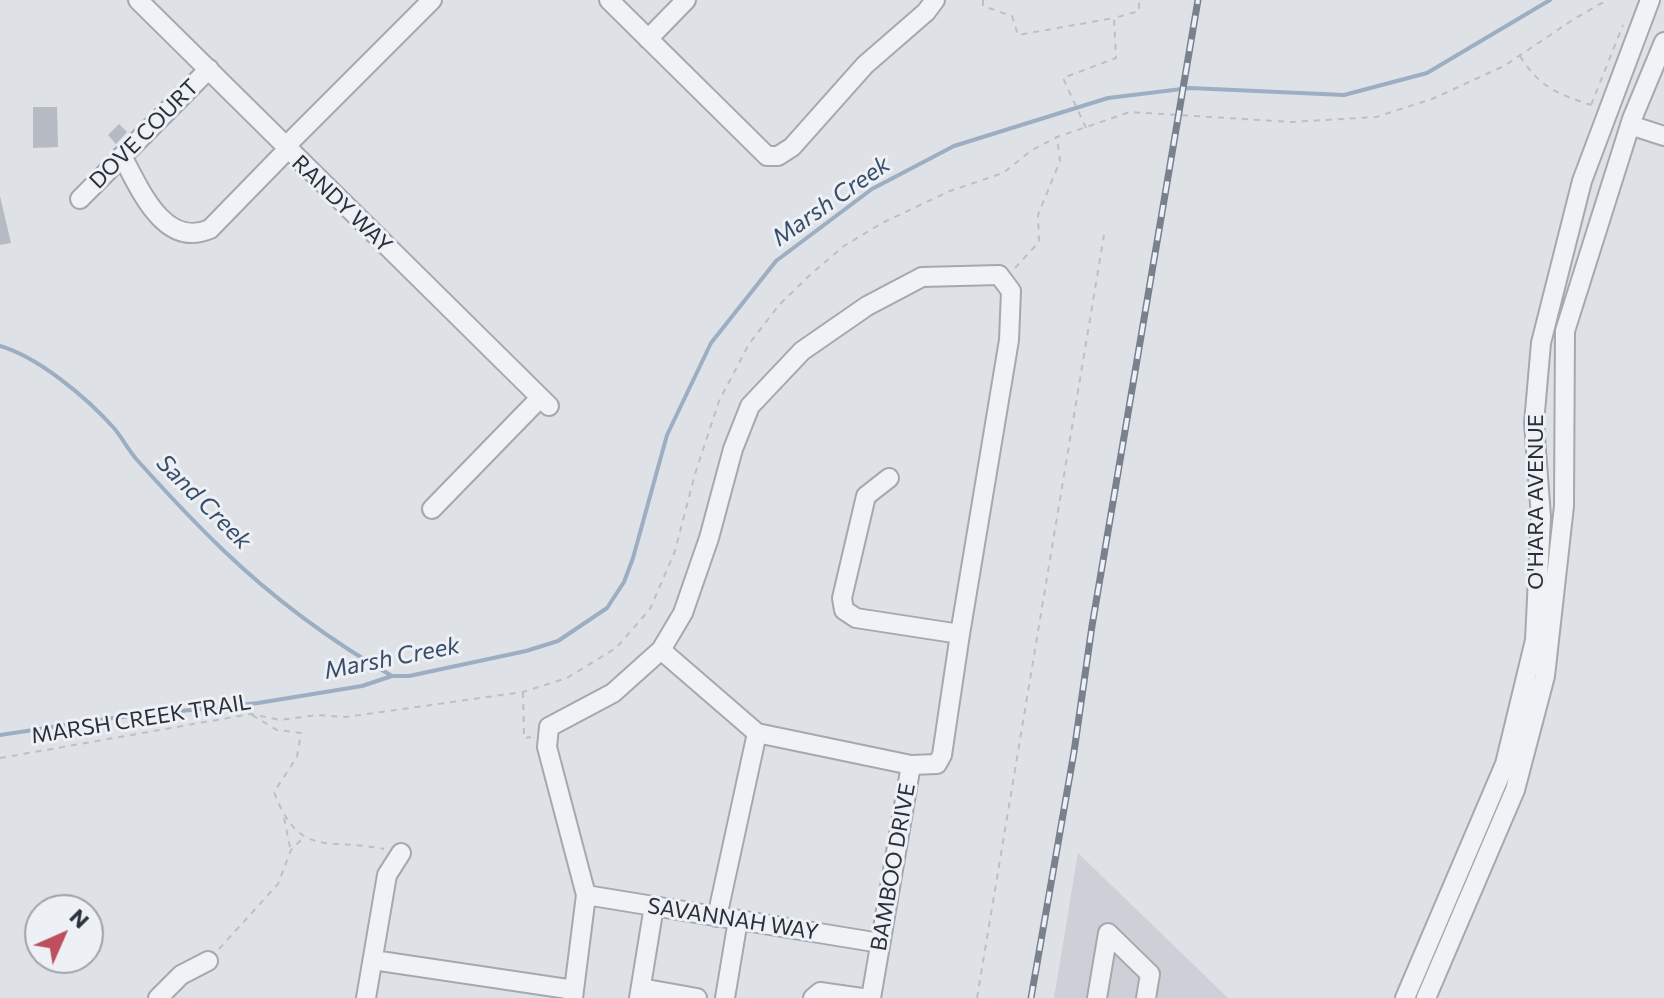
<!DOCTYPE html>
<style>
body{margin:0}
#map{position:relative;width:1664px;height:998px;overflow:hidden;background:#dee1e6;font-family:Commissioner,sans-serif}
canvas{display:block}
.north{position:absolute;left:24px;top:894px;width:80px;height:80px;box-sizing:border-box;background:#edf0f4;border:2px solid #9fa3aa;border-radius:50%;rotate:45deg;font-size:22px;font-weight:700;line-height:32px;text-align:center;color:#292f3b}
.north::after{content:'';display:block;margin:auto;width:28px;height:36px;background:#be505d;clip-path:polygon(50% 0,100% 100%,50% 72%,0 100%)}
</style>
<div id="map">
<canvas width="1664" height="998"></canvas>
<div class="north">N</div>
</div>
<script>
const g = document.querySelector('canvas').getContext('2d');
g.lineJoin = 'round';
function paint(path, color) {
  g.fillStyle = color;
  g.fill(path, 'evenodd');
}
function strokePath(path, color, width, dash) {
  g.strokeStyle = color;
  g.lineWidth = width;
  g.lineCap = dash ? 'butt' : 'round';
  g.setLineDash(dash || []);
  g.stroke(path);
}
function write(font, color, halo, rows, align = 'center') {
  g.font = font + ' Commissioner,sans-serif';
  g.lineWidth = 6;
  g.setLineDash([]);
  g.textBaseline = 'middle';
  g.strokeStyle = halo;
  g.fillStyle = color;
  for (const [text, x, y, turn = 0] of rows) {
    g.save();
    g.translate(x, y);
    g.rotate((+turn || 0) * Math.PI / 180);
    g.textAlign = isNaN(turn) ? turn : align;
    if (halo) g.strokeText(text, 0, 0);
    g.fillText(text, 0, 0);
    g.restore();
  }
}
const built = new Path2D(`
 M1078 853 1228 998H1054Z`);
const stream = new Path2D(`
 M0 346C38 357 86 397 113 427 122 437 128 450 138 461 165 491 193 521 222 549 273 598 331 641 392 676
 M0 735 113 718 258 703 362 686 392 676H409L526 651 558 641 607 608 624 582 633 558 667 435 711 343 776 261 872 189 954 146 1108 98 1190 88 1344 95 1427 73 1550 0`);
const building = new Path2D(`
 M33 107H57L58 147 33 148Z
 M119 124 127 132 116 144 108 135Z
 M0 196 11 243 0 245Z`);
const path = new Path2D(`
 M983 0V6L1012 16 1018 35 1114 18
 M1520 56C1539 87 1558 94 1591 105
 M1591 105 1623 25
 M1086 128 1063 78 1116 58 1114 18 1139 11V0
 M1015 268 1039 242 1038 215 1060 161 1057 137
 M523 692 524 738 531 737
 M252 715 277 730 301 733 297 757 274 792C300 860 327 837 384 849
 M0 758 251 714 280 720 317 715 346 717 523 692 567 678 616 648 650 609 675 551 695 474 719 401 749 344 779 305 811 274 844 246 882 223 950 191 1003 173 1032 150 1057 137 1130 112 1291 122 1376 117 1432 99 1504 66 1574 19 1607 0
 M284 818 290 847
 M219 949 278 884 291 850 303 838
 M977 998 1104 235`);
const minor = new Path2D(`
 M138 0 549 406
 M609 0 767 156H778L792 147 865 65 926 12 935 0
 M648 39 686 0
 M1630 125 1664 136
 M285 147 432 0
 M122 156C140 189 164 249 210 229L287 150
 M80 199 209 69
 M889 478 866 496 842 598 844 610 856 618 960 634
 M432 509 540 398
 M661 650 683 613 709 538 733 449 750 406 802 351 867 306 922 277 999 275 1011 291 1009 340 960 634 942 755 937 764 911 765
 M586 895 880 943
 M717 917 757 733
 M373 960 574 990
 M641 988 697 998
 M158 998 181 975 208 961
 M366 998 387 875 401 853
 M573 998 586 895 547 747 549 727 613 693 661 650 757 733 911 765 871 998
 M639 998 654 906
 M725 998 738 920
 M813 998 820 992 862 998
 M1097 998 1108 933 1150 974 1146 998
 M1405 998 1505 764 1535 640 1541 517 1534 423 1541 343 1582 181 1650 0
 M1426 998 1515 790 1545 676 1564 506 1565 331 1632 119 1664 42`);
const rail = new Path2D(`
 M1031 998 1074 752 1092 626 1198 0`);
const streetNames = [
 ["DOVE COURT",144,134,-45],
 ["RANDY WAY",342,204,44],
 ["O'HARA AVENUE",1536,502,-90],
 ["MARSH CREEK TRAIL",141,719,-9],
 ["BAMBOO DRIVE",893,867,-80],
 ["SAVANNAH WAY",733,919,9]
];
const waterNames = [
 ["Marsh Creek",831,201,-35],
 ["Sand Creek",204,502,45],
 ["Marsh Creek",392,658,-11]
];
paint(built, '#cdd0d7');
strokePath(stream, '#9daec2', 4);
paint(building, '#b6bac2');
strokePath(minor, '#a4a8af', 22);
strokePath(path, '#bdbfc5', 2, [6, 6]);
strokePath(minor, '#f1f2f5', 18);
strokePath(rail, '#7a818e', 7);
strokePath(rail, '#edf0f4', 4, [12]);
write('22px', '#292f3b', '#edf0f4', streetNames);
write('italic 24px', '#384d6a', '#edf0f4', waterNames);
</script>
